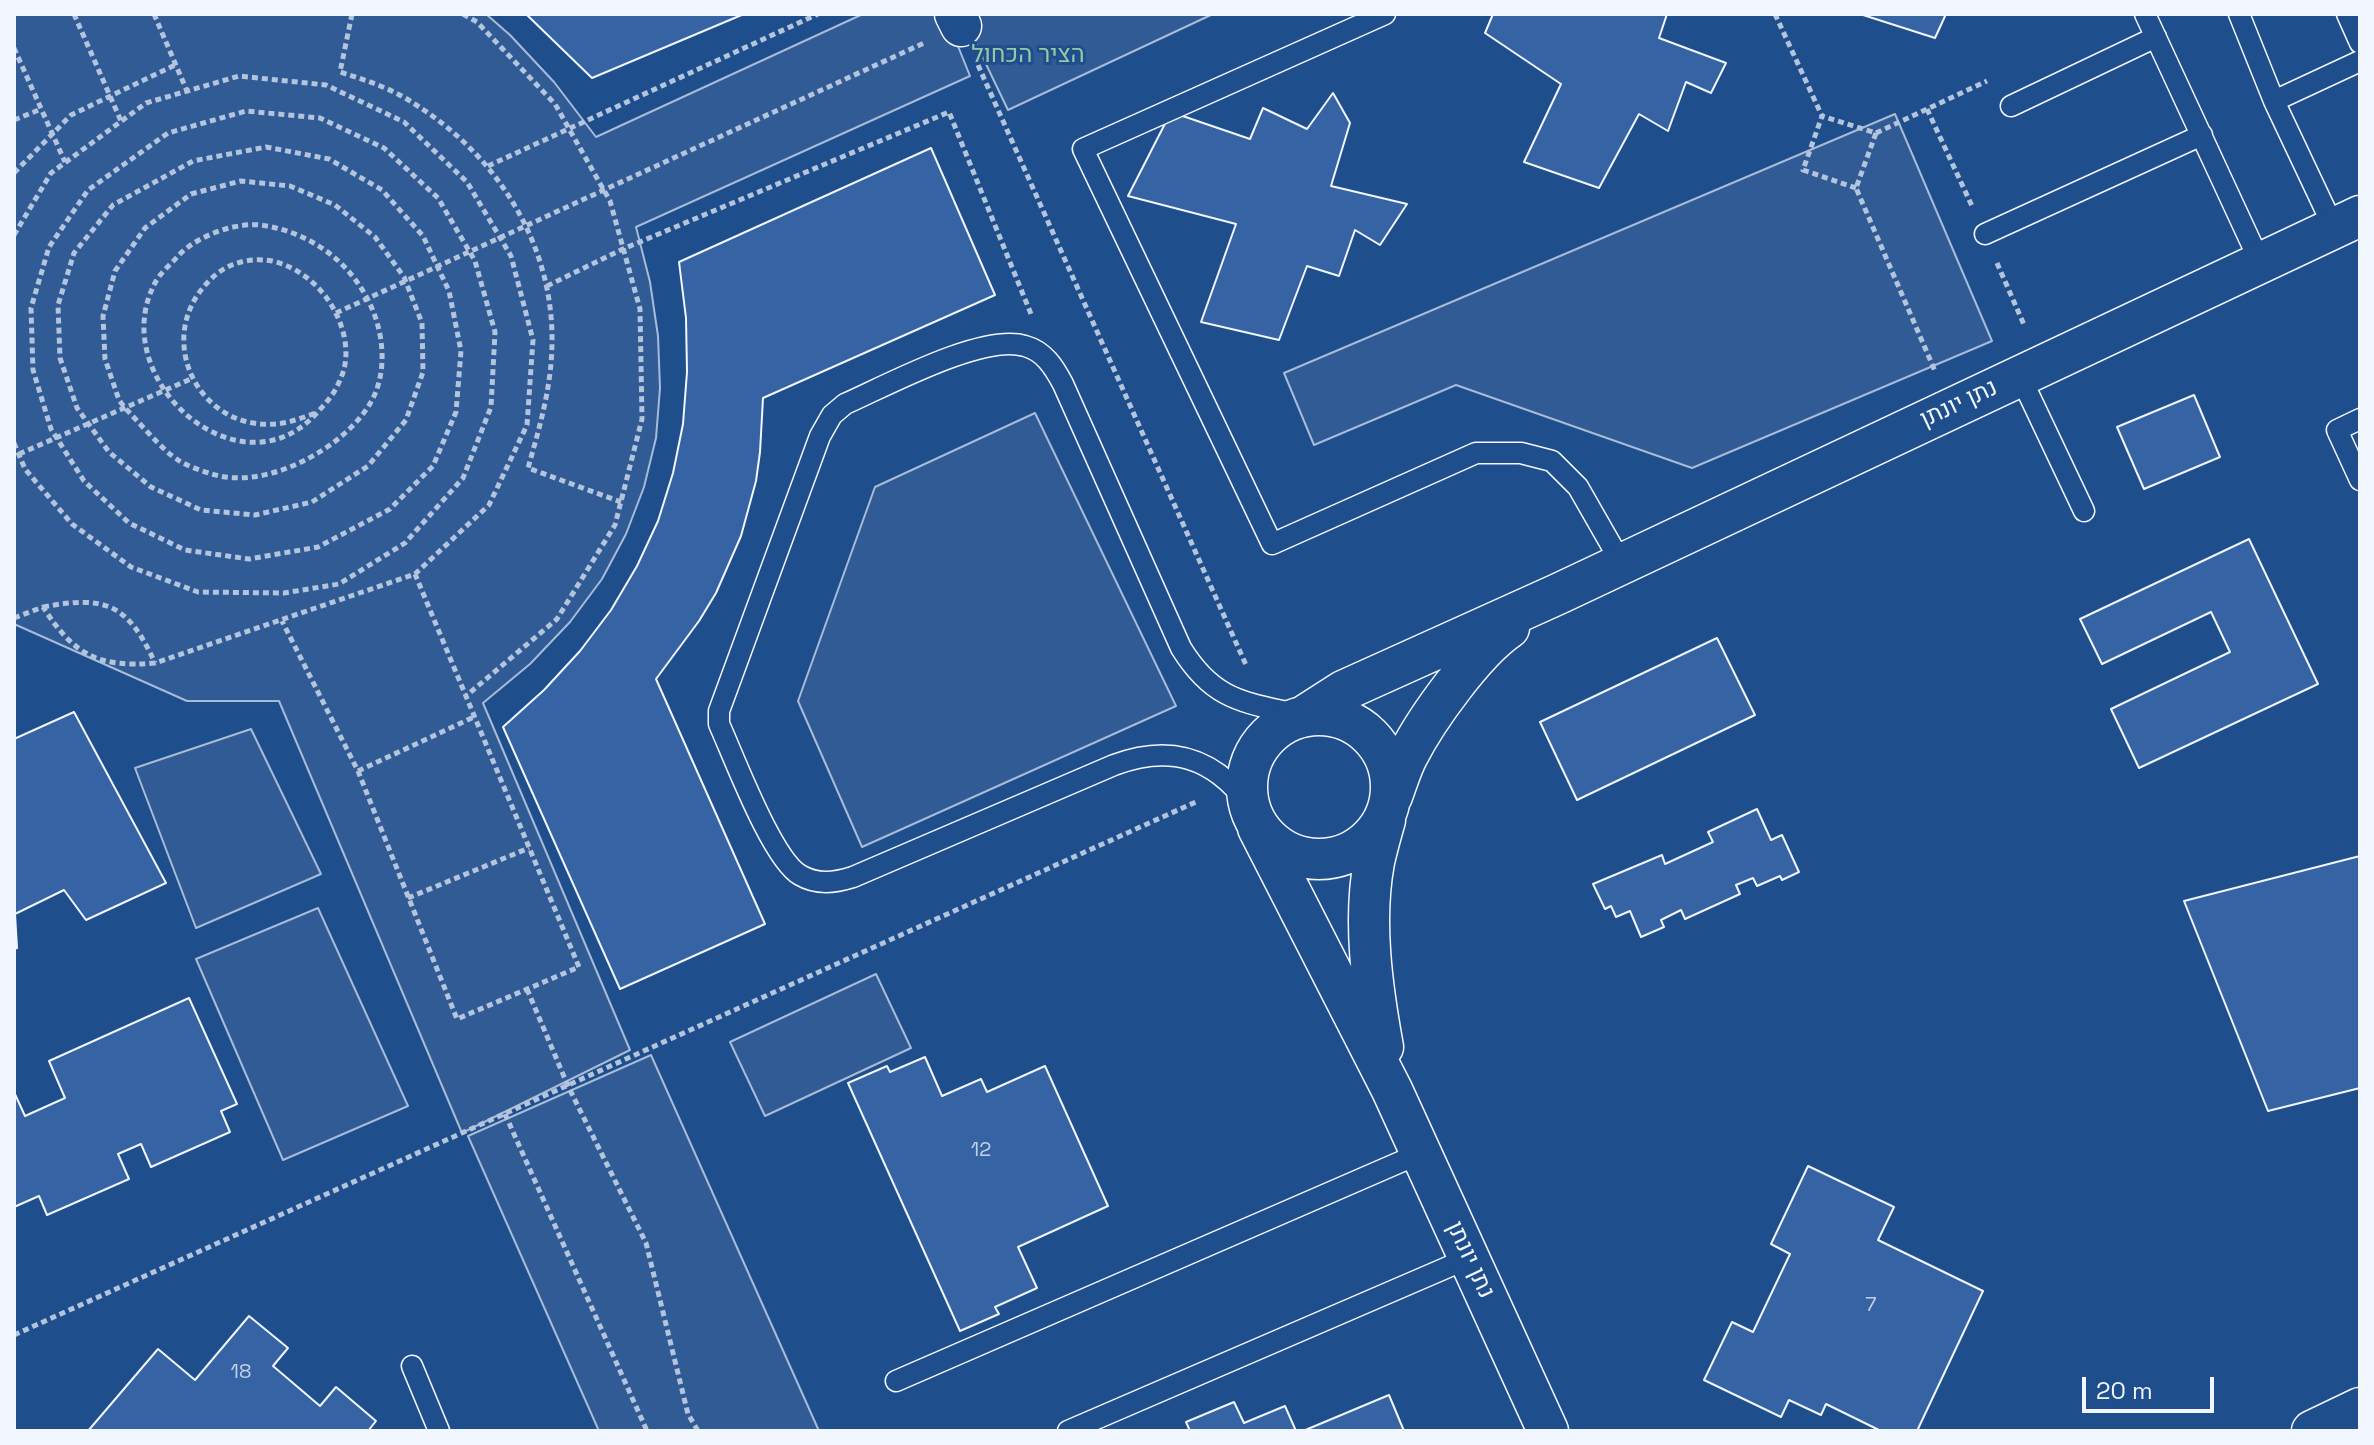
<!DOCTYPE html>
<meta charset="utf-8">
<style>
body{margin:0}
#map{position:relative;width:2374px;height:1445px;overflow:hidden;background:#1f4e8c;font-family:"Space Grotesk",sans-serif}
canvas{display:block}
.frame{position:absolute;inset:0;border:16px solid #f2f6ff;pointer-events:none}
.scale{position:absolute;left:2082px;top:1377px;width:132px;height:36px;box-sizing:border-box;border:4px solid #f2f6ff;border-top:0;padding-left:10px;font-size:24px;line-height:28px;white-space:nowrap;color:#f2f6ff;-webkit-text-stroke:6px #1f4e8c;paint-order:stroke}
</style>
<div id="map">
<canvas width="2374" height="1445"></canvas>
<div class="frame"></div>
<div class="scale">20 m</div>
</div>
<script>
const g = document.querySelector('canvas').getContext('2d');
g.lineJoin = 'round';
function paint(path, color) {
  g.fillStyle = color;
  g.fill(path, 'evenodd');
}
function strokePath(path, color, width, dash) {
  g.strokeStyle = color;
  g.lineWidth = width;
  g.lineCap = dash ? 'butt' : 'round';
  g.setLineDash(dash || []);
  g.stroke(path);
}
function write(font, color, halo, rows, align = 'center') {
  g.font = font + ' "Space Grotesk",Heebo,sans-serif';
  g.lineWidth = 6;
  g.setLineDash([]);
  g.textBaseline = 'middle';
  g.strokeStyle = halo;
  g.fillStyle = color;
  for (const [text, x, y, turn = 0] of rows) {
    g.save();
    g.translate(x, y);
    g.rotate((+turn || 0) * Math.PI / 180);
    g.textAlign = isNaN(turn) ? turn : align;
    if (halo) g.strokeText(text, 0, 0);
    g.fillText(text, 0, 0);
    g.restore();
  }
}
const built = new Path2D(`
 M14 14H486L510 35 554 82 596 137 863 14H945L970 76 636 227 650 282 658 336 660 388 656 438 644 487 626 534 602 579 570 622 530 664 483 703 630 1050 462 1133 279 701H187L14 624Z
 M962 14H1213L1008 110Z
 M1895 114 1992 341 1692 468 1456 385 1314 445 1284 373Z
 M1035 413 1176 706 862 847 798 701 875 487Z
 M251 729 321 874 196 928 135 768Z
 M318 908 408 1106 283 1160 196 959Z
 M876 974 911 1048 765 1116 730 1042Z
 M651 1055 819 1431H599L468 1136Z`);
const building = new Path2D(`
 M526 14H744L592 78Z
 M1493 14H1667L1659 38 1726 63 1711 93 1686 82 1668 131 1639 114 1599 188 1524 162 1561 84 1485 33Z
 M1860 14H1946L1935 38Z
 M1333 93 1350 123 1331 186 1407 204 1380 245 1355 230 1339 276 1307 266 1279 340 1201 322 1236 224 1128 196 1171 112 1250 139 1263 108 1307 129Z
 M931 148 995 295 763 398 760 452 756 481 741 536 716 593 699 621 656 679 765 924 620 989 503 727 544 690 580 651 611 610 637 566 658 521 673 473 683 424 687 372 686 318 679 262Z
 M2194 395 2220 457 2144 489 2117 427Z
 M2249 539 2318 684 2139 768 2111 709 2230 652 2211 612 2102 664 2080 619Z
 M1717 638 1755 715 1577 800 1540 722Z
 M74 712 166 883 86 920 64 890 15 914 17 948 14 949V739Z
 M1757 809 1771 840 1782 835 1799 872 1782 880 1780 876 1757 886 1753 878 1736 885 1740 894 1685 919 1681 910 1661 920 1664 927 1641 937 1630 911 1616 917 1611 906 1605 909 1593 884 1662 855 1665 864 1713 842 1708 832Z
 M2360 856V1088L2268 1111 2184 901Z
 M189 998 237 1104 221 1111 230 1132 151 1167 141 1144 118 1154 129 1179 47 1215 39 1196 14 1207V1092L25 1116 65 1098 49 1061Z
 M925 1057 942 1096 981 1079 987 1092 1045 1066 1108 1206 1018 1247 1037 1288 995 1307 999 1314 960 1331 848 1083 887 1066 890 1072Z
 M1808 1166 1894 1207 1878 1240 1983 1291 1917 1431H1881L1826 1404 1821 1415 1789 1400 1781 1417 1704 1380 1732 1322 1753 1332 1790 1254 1771 1244Z
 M249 1316 288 1348 273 1366 320 1406 336 1387 376 1421 368 1431H88L158 1349 195 1380Z
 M1389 1395 1404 1431H1303Z
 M1234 1402 1244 1423 1285 1406 1296 1431H1190L1186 1422Z`);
const path = new Path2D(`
 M74 14 121 121
 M154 14 187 91
 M352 14 340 72C365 80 391 88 413 103 496 154 553 243 552 341 552 385 540 426 528 468L621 502
 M463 14 477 22 555 104 610 201 640 309 642 419 615 525 557 619 466 696
 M1775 14 1822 116
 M14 48 65 162
 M978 65 1246 665
 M1927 109 1972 206
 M14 120 41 109
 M1876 133 1987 81
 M488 166 818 14
 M14 173 71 115 175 65
 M1856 188 1803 170 1822 116 1876 133 1856 188 1935 371
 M14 235 51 173 146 103 239 76 326 85 404 122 467 182 511 256 533 340 527 425 489 505 415 574
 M1997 263 2025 327
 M547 286 623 249 949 112 1031 314
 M336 313 924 43
 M14 443 25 469 72 524 131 567 198 592 284 593 339 584 405 543 463 478 491 407 495 332 475 261 438 198 384 148 320 118 246 111 168 133 88 190 49 247 31 308 33 370 51 429 84 481 129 523 185 550 249 559 318 547 390 509 433 466 456 412 461 351 449 291 423 236 382 190 329 159 266 147 193 161 113 205 74 253 58 305 60 358 77 408 109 452 151 487 201 510 255 515 312 502 368 466 406 420 423 372 422 323 404 277 375 237 335 205 290 186 241 181 191 194 145 228 115 271 103 316 105 359 119 400 125 408C139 422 163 451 178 460 187 466 202 471 212 474 265 491 344 449 371 402 388 372 384 332 369 302 349 261 311 234 267 226 240 220 198 235 179 255 171 264 160 273 155 283 105 377 236 496 314 416 325 404 334 395 340 380 353 353 343 320 326 297 312 279 294 266 272 261 249 257 227 263 211 279 148 339 203 441 288 422 297 420 307 416 316 413
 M19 454 193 378
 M43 607C106 595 128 604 155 663
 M14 618 43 607C74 655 98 668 155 663L415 574 579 967 457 1019 358 771 282 621
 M358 771 474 717
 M408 898 529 848
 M527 989 568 1086 646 1243 688 1414 698 1431
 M505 1114 647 1431
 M14 1335 1198 801`);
const lane = new Path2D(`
 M1385 14 1083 149 1272 544 1476 453H1521L1552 461 1578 487 1622 564
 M2145 14 2260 262
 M2239 14 2274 101
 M2347 14 2360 43
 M2011 106 2156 37
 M2334 228 2274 101 2360 61
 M1985 234 2202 135
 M2020 376 2084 511
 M2360 419 2337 430 2360 480
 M1248 804C1213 757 1170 744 1114 765L853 877C834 883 817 885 800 875 772 859 734 757 719 724V711L820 436 832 415 845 404C886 386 983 333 1025 346 1044 351 1054 367 1063 384L1181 648C1215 703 1246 702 1304 716
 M412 1366 439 1431
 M896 1381 1421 1153
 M1068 1431 1469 1258`);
const street = new Path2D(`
 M955 14 961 26
 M1247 787a72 72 0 1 1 144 0a72 72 0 1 1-144 0Z
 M1304 716 1343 691 1558 594 2360 216
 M1392 796C1397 783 1401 768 1408 755 1427 718 1475 651 1509 628
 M1258 828 1392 1090 1548 1431
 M1383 1047C1372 987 1363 921 1374 862 1377 848 1381 834 1385 820
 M2312 1431 2360 1408`);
const numberNames = [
 ["12",981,1151],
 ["7",1871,1306],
 ["18",241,1373]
];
const parkNames = [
 ["הציר הכחול",1028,55]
];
const streetNames = [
 ["נתן יונתן",1959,404,-25],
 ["נתן יונתן",1470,1260,65]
];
paint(built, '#305b95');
strokePath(built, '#a8bbd7', 2);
paint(building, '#3563a3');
strokePath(building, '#f2f6ff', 2);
strokePath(lane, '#f2f6ff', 23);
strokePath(street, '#f2f6ff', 43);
strokePath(path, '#b3c4dc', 5, [6, 4]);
strokePath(lane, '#1f4e8c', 20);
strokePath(street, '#1f4e8c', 40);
write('20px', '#c3d1e8', null, numberNames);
write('24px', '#97c8a6', '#1f4e8c', parkNames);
write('24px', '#f2f6ff', '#1f4e8c', streetNames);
</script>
